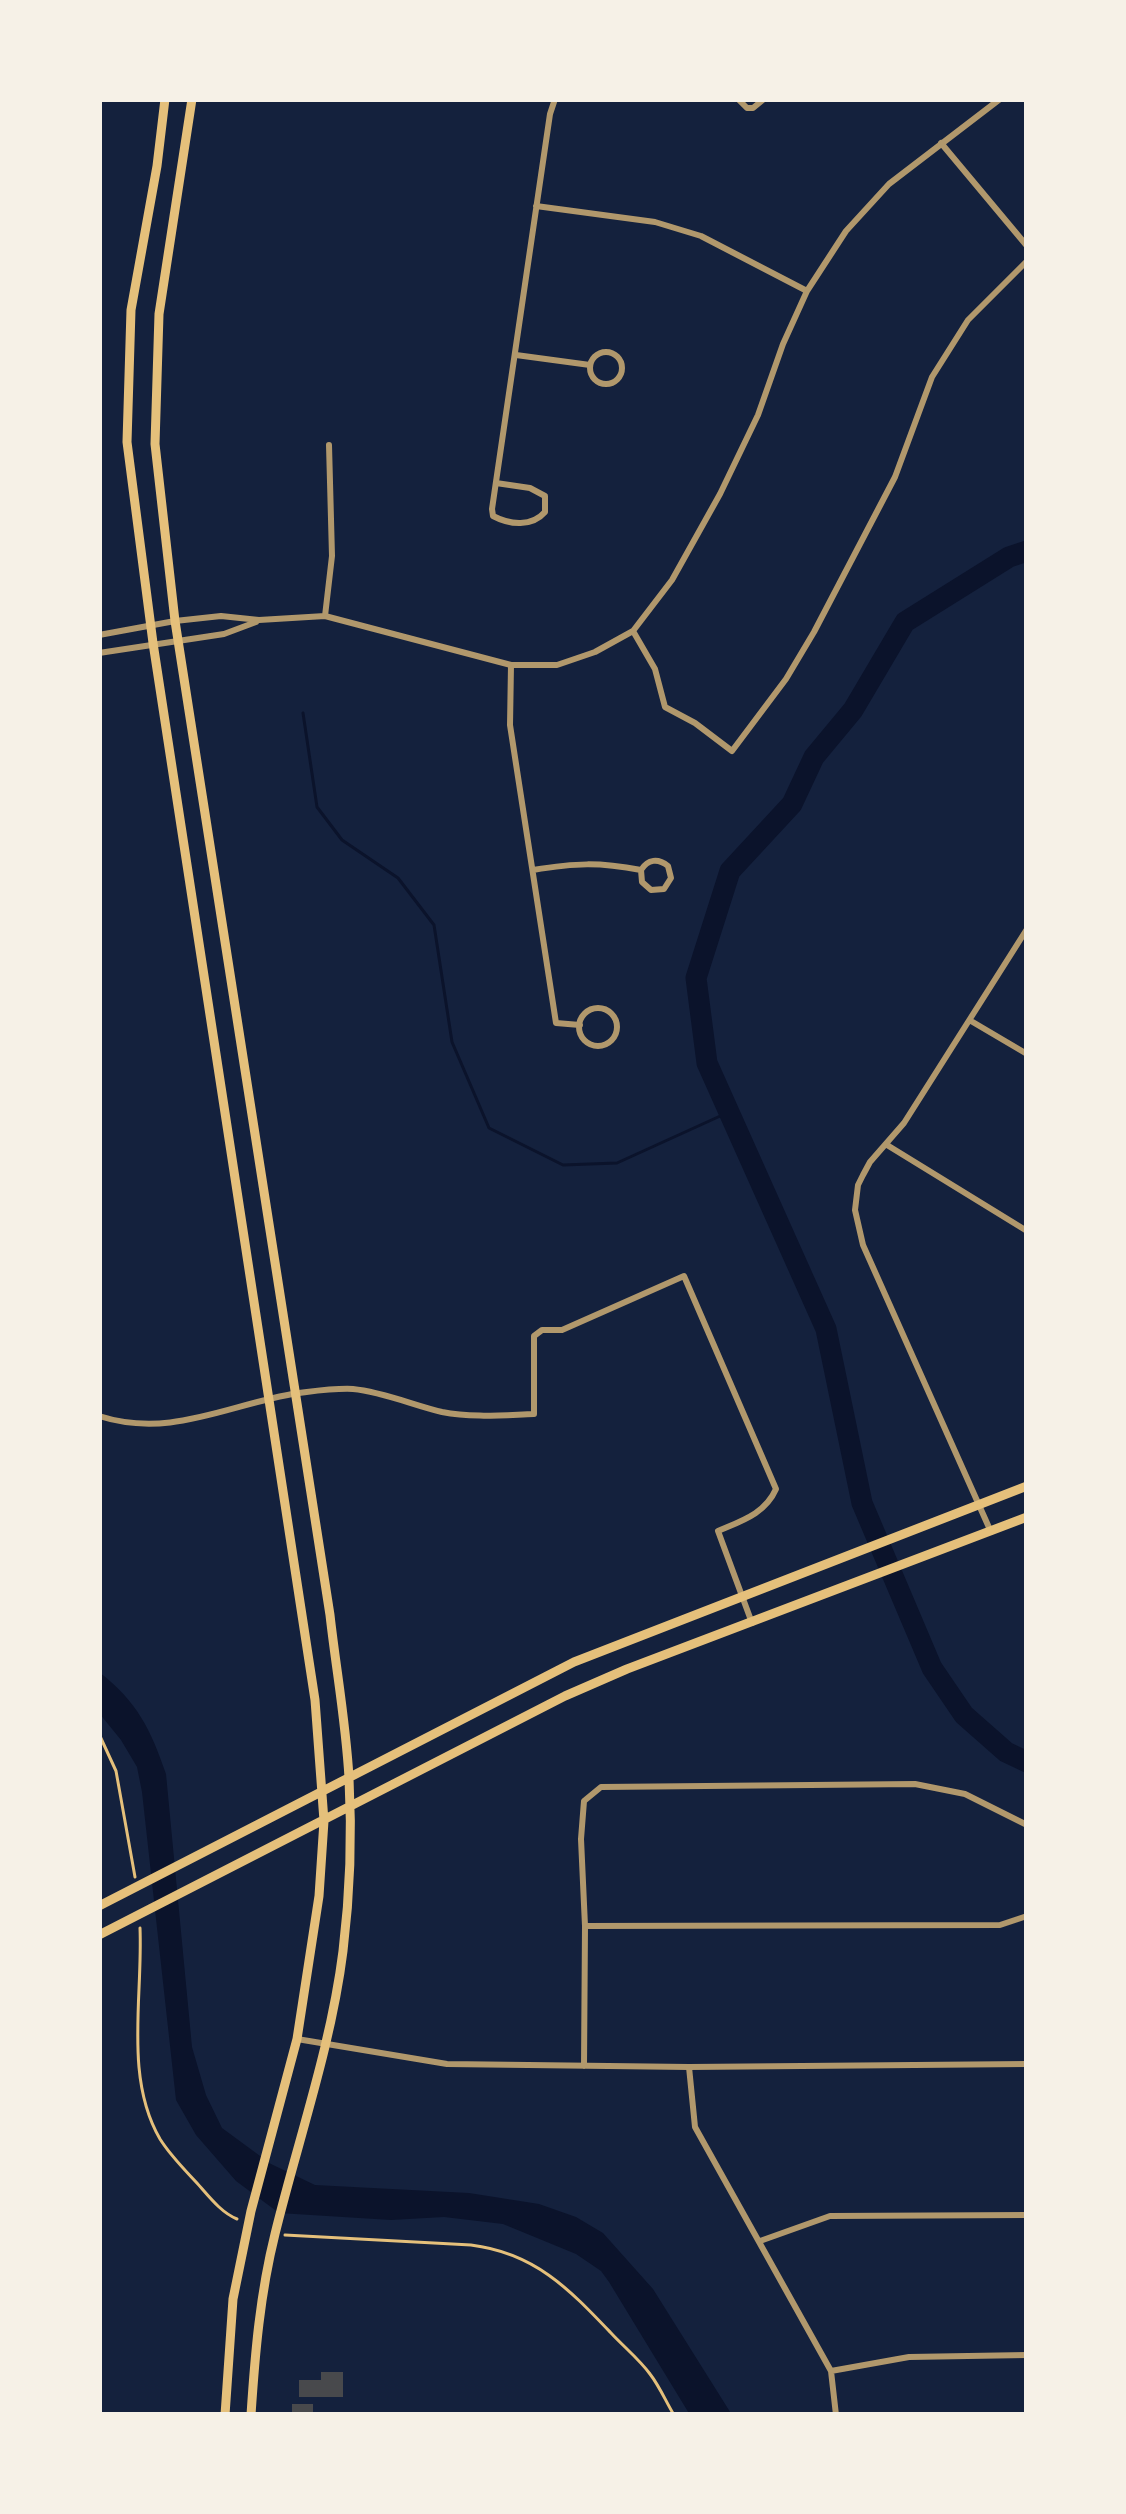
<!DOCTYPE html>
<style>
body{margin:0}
#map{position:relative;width:1126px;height:2514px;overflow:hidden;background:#14213d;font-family:"Sofia Sans Condensed",sans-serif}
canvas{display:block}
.frame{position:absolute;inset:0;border:102px solid #f6f1e7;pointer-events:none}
</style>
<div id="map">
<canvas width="1126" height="2514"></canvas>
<div class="frame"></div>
</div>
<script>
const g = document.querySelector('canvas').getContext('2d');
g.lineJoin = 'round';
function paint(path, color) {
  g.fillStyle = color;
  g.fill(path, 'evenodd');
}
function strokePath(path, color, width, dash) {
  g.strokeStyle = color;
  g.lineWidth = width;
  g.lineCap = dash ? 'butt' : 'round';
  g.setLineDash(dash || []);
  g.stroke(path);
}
const water = new Path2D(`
 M99 1672C137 1701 151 1730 166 1774L192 2047 206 2095 222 2128 271 2164 315 2185 469 2193 539 2204 576 2217 603 2233 653 2289 732 2415H690L609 2282 601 2271 576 2254 503 2224 444 2217 391 2220 279 2213 236 2181 196 2135 176 2100 142 1792 137 1767 121 1740 99 1713Z`);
const stream = new Path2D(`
 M303 713 317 807 342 840 398 878 434 925 452 1042 489 1128 563 1165 617 1163 729 1112`);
const river = new Path2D(`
 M1027 551 1009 557 905 622 853 710 814 757 792 804 730 871 696 978 707 1063 826 1329 862 1503 932 1668 964 1715 1006 1752 1027 1762`);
const building = new Path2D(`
 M321 2372H343V2397H299V2380H321Z
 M292 2404H313V2415H292Z`);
const path = new Path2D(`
 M99 1734 116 1771 135 1877
 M140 1928C143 1997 124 2077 160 2139 170 2155 183 2168 196 2182 208 2195 220 2212 237 2219
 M285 2235 471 2245C535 2253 569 2289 611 2333 624 2347 639 2359 650 2374 660 2387 666 2402 674 2415`);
const minor = new Path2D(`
 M738 99 747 108H753L764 99
 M941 143 1027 246
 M536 206 655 222 701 236 807 291
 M590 368a16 16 0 1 1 32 0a16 16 0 1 1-32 0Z
 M516 355 590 365
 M496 483 530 488 545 496V512C532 527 510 525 493 516L492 509 550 114 555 99
 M325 616 332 556 329 445
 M633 631 655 669 665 707 695 723 732 751 786 679 814 632 895 477 932 377 968 320 1027 261
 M99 635 175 621 221 616 259 620 325 616 511 665H557L595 652 633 631 672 580 720 494 758 415 783 344 807 291 846 231 889 184 1000 99
 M99 653 224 634 256 622
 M511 665 510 725 556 1023 580 1025
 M533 870C576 863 598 862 641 870 648 859 658 858 668 866L671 878 664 889 651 890 642 882 641 870
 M579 1027a19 19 0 1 1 38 0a19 19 0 1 1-38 0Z
 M971 1021 1027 1054
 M887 1145 1027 1231
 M99 1416C171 1439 229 1404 298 1393 315 1391 336 1388 353 1389 383 1392 413 1405 442 1412 472 1418 504 1415 534 1414V1336L542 1330H562L684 1276 776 1489C765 1514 741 1521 718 1531L752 1623
 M991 1532 863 1245 855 1210 858 1185 863 1175 870 1162 904 1123 1027 929
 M585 1926 1000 1925 1027 1916
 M297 2039 447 2064 689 2067 1027 2064
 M584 2066 585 1926 581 1839 584 1801 601 1787 915 1784 965 1794 1027 1825
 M689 2067 695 2127 831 2371 836 2415
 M760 2241 830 2216 1027 2215
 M831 2371 909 2357 1027 2355`);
const secondary = new Path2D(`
 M165 99 157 166 131 310 127 442 153 643 315 1700 324 1821 319 1896 297 2039 251 2211 233 2299 225 2415
 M192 99 159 314 155 444 175 621 330 1615C336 1669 346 1723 349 1778 352 1834 350 1894 343 1951 331 2047 298 2140 275 2234 260 2294 255 2354 251 2415
 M99 1906 574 1662 1027 1486
 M99 1935 565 1696 627 1669 1027 1517`);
paint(water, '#0b132b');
strokePath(stream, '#0b132b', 3);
strokePath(river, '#0b132b', 21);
paint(building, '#48494c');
strokePath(path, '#e5c07b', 3);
strokePath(minor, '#b1986c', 6);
strokePath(secondary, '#e5c07b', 9);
</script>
